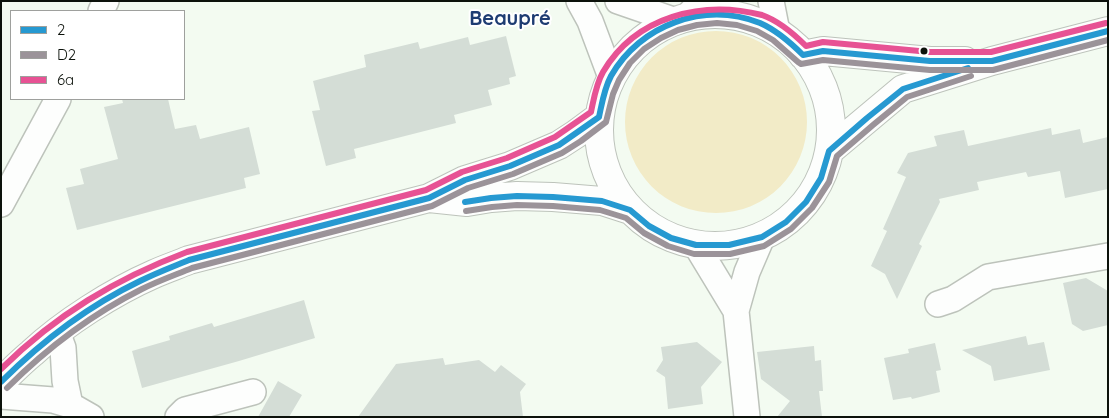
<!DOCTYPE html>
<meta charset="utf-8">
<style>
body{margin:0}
#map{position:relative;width:1109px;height:418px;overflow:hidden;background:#f3fbf1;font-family:Quicksand,sans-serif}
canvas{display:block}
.frame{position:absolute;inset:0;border:2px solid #0c120b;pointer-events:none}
.legend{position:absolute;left:10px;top:10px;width:175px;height:90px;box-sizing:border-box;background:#fff;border:1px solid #9ea09d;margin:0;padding:6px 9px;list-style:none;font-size:15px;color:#0c120b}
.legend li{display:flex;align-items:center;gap:10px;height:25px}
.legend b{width:25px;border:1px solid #9ea09d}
</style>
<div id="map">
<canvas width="1109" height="418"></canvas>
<div class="frame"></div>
<ul class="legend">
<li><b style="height:6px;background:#2699d1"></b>2</li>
<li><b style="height:6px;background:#9b9399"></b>D2</li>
<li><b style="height:6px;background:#e75294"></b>6a</li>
</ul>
</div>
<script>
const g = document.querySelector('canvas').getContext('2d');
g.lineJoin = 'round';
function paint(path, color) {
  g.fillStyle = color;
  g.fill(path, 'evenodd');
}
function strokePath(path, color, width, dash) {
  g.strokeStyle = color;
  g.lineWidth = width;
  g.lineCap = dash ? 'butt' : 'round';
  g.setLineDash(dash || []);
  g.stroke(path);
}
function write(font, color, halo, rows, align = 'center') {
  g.font = font + ' Quicksand,sans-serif';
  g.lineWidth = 4;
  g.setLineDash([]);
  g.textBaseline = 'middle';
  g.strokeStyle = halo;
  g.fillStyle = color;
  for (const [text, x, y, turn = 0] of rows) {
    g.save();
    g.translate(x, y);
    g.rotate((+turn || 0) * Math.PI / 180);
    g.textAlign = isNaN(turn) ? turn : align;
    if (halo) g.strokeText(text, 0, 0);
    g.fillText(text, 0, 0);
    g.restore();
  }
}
const green = new Path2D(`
 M625 122a91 91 0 1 1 182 0a91 91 0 1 1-182 0Z`);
const building = new Path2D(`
 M506 36 516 76 509 78 510 84 488 90 492 105 454 115 456 123 354 149 356 158 326 166 312 111 320 110 313 81 366 67 364 55 418 42 420 49 468 37 470 45Z
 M122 99H168L175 129 196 125 200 139 249 127 260 174 244 178 246 188 77 230 66 188 84 184 80 169 118 159 104 107 123 103Z
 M1051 128 1052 135 1080 129 1083 143 1108 137V189L1065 198 1060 171 1028 177 1026 172 977 182 979 190 939 199 940 202 919 244 922 246 897 299 885 274 871 266 887 231 883 229 906 177 897 173 908 153 937 146 934 136 964 130 968 146Z
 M1086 278 1108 291V325L1083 331 1072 324 1063 283Z
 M304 300 315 338 239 361 142 388 132 351 170 340 169 336 212 323 214 327Z
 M1026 336 1028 345 1044 342 1050 370 994 381 991 366 962 350Z
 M697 342 722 362 701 387 703 404 668 409 665 377 656 371 663 360 661 347Z
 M935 343 941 370 936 371 940 392 912 399 911 397 893 400 884 358 909 353 908 349Z
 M814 346 815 361 821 360 823 391H819L822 417H777L790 401 761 379 757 352Z
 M443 358 445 365 479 360 495 372 501 365 526 384 520 392 523 417H358L396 364Z
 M278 381 302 395 289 417H258Z`);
const minor = new Path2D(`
 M579 1 590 21 611 77
 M618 1 676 21
 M771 1 777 32
 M101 11 106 1
 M687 17 701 1
 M1 204 58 99
 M696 245 736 311
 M938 304 953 299 988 277 1108 256
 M57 332 63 348 65 381 70 405
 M1 396 53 400 70 405 91 417
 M178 417 185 410 253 392
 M747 417 736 311 747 272 762 237`);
const tertiary = new Path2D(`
 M599 130a116 116 0 1 1 232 0a116 116 0 1 1-232 0Z
 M803 55 823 51 930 61H965
 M829 151 903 89 992 61 1108 31
 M429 198 467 202 491 198 517 196 553 197 602 201 630 210
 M1 382C11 372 21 362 32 353 64 323 113 292 154 274 165 269 177 265 189 260L429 198 465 180 510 166 559 145 576 134 599 117`);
const bus1 = new Path2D(`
 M465 202 491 198 517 196 553 197 602 201 630 210 649 226 671 238 696 245H729L762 237 786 222 806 202 821 178 829 151 867 118 903 89 968 68
 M1 382C42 341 88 306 140 281 156 273 172 267 189 260L429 198 465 180 510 166 559 145 599 117C602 103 604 89 611 76 640 25 704 1 760 23 776 30 791 43 803 55L823 51 930 61H992L1108 31`);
const bus2 = new Path2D(`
 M466 211 492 207 517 205 553 206 600 210 626 218 644 233 668 246 694 254H730L764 246 791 229 812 208 829 182 837 156 873 125 907 97 971 76
 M7 388C47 348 92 314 142 289 158 281 175 275 192 268L432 206 468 188 513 174 562 153 581 141 606 122 613 94 619 80 630 63 644 49 661 38 678 30 697 25 717 23 737 25 757 31 773 40 798 62 801 64 823 60 930 70H993L1108 40`);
const bus3 = new Path2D(`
 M1 369C56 315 115 279 187 252L426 190 462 172 507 158 555 137 591 112C594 98 596 84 603 72 636 16 702 0 762 15 779 21 793 33 806 46L823 42 930 52H991L1106 23`);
const markers = [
 [924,51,4.5,"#0c120b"]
];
const districtNames = [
 ["Beaupré",510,19]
];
paint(green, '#f2ebc7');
paint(building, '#d4ddd6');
strokePath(minor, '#bdc3bb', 28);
strokePath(tertiary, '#bdc3bb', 30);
strokePath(minor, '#fdfefd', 25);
strokePath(tertiary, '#fdfefd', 28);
strokePath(bus1, '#2699d1', 6);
strokePath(bus2, '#9b9399', 6);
strokePath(bus3, '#e75294', 6);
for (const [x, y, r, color] of markers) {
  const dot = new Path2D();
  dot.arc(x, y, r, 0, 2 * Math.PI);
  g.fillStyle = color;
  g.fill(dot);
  strokePath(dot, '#fff', 2);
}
write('bold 20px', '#1e3c72', '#fff', districtNames);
</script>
